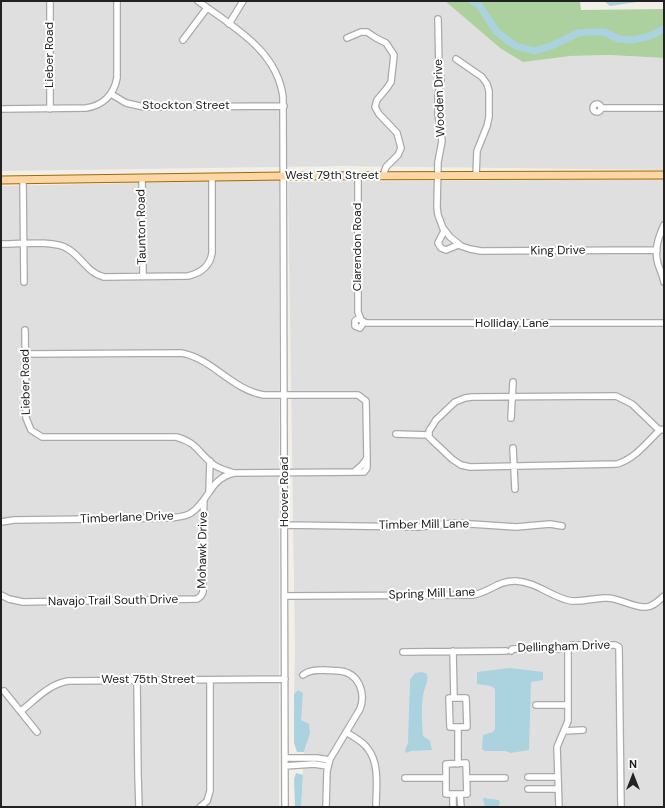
<!DOCTYPE html>
<style>
body{margin:0}
#map{position:relative;width:665px;height:808px;overflow:hidden;background:#f2efe9;font-family:"DM Sans",sans-serif}
canvas{display:block}
.frame{position:absolute;inset:0;border:2px solid #222;pointer-events:none}
.north{position:absolute;left:613px;top:756px;width:40px;height:40px;-webkit-text-stroke:3px #fff;paint-order:stroke;rotate:0deg;font-size:11px;font-weight:700;line-height:16px;text-align:center;color:#222}
.north::after{content:'';display:block;margin:auto;width:14px;height:18px;background:#222;clip-path:polygon(50% 0,100% 100%,50% 72%,0 100%)}
</style>
<div id="map">
<canvas width="665" height="808"></canvas>
<div class="frame"></div>
<div class="north">N</div>
</div>
<script>
const g = document.querySelector('canvas').getContext('2d');
g.lineJoin = 'round';
function paint(path, color) {
  g.fillStyle = color;
  g.fill(path, 'evenodd');
}
function strokePath(path, color, width, dash) {
  g.strokeStyle = color;
  g.lineWidth = width;
  g.lineCap = dash ? 'butt' : 'round';
  g.setLineDash(dash || []);
  g.stroke(path);
}
function write(font, color, halo, rows, align = 'center') {
  g.font = font + ' "DM Sans",sans-serif';
  g.lineWidth = 4;
  g.setLineDash([]);
  g.textBaseline = 'middle';
  g.strokeStyle = halo;
  g.fillStyle = color;
  for (const [text, x, y, turn = 0] of rows) {
    g.save();
    g.translate(x, y);
    g.rotate((+turn || 0) * Math.PI / 180);
    g.textAlign = isNaN(turn) ? turn : align;
    if (halo) g.strokeText(text, 0, 0);
    g.fillText(text, 0, 0);
    g.restore();
  }
}
const residential = new Path2D(`
 M1 1H445L500 48 570 56 609 55 664 58V170L342 166 1 171Z
 M664 179V807H301L304 752 307 745 300 720 303 693 298 690 294 694 295 648 288 182Z
 M279 180V807H1V186Z`);
const forest = new Path2D(`
 M445 1H580L581 10 664 9V58L609 55 570 56 523 62 500 48Z`);
const water = new Path2D(`
 M604 1H644L610 6Z
 M510 668 543 672V680L531 682 529 750 511 753 505 751H485L482 749 483 735 493 732 495 729V689L491 686 477 684V672Z
 M422 672 427 674C429 681 424 688 423 696 421 709 422 722 423 736L430 741 432 750 411 751 406 753 405 750 408 743 410 680 415 673Z
 M298 690 303 693 301 720 309 724 310 733 304 752H297L294 743V694Z
 M296 773 303 775 301 807H295L294 779Z
 M483 798 499 800 500 803 498 807H485Z`);
const river = new Path2D(`
 M472 1 479 5 496 31 503 37 516 46 534 51 551 46 578 33 589 32H604L619 39 632 40 650 36 664 29`);
const minor = new Path2D(`
 M50 1V109
 M198 1C233 27 277 50 283 97L285 807
 M438 19 439 68 441 80 438 95V114L442 141 438 162 437 207 438 215 444 231 438 243 441 248 446 250 458 245 470 249 481 251 657 250
 M229 24 243 1
 M347 38 361 32H367L376 38 386 43 394 55 391 82 387 88 377 100 375 107 379 114 397 133 401 148 398 155 386 167 383 176
 M183 40 207 8
 M456 59 482 77 487 84 489 91V117L487 126 477 151 476 176
 M111 94 126 103 144 107 284 106
 M593 108a4 4 0 1 1 8 0a4 4 0 1 1-8 0Z
 M601 108H664
 M1 109 86 108C102 106 114 95 117 78V1
 M358 176V312L361 320 366 323H664
 M142 178 143 276
 M23 180 24 282
 M664 225C658 238 654 250 658 264 660 270 663 276 664 282
 M443 228 450 237 460 245
 M1 244C17 244 56 240 68 249 82 257 87 273 104 277L188 276C201 273 210 266 212 253V178
 M360 317 355 321V326L360 328 364 322
 M25 330 26 418 31 430 42 437H176C197 442 199 454 214 465 220 469 227 471 234 473L364 472 367 468V458
 M25 354 181 353C212 358 232 390 264 395H358L366 401 367 458 362 465 354 472
 M511 418 513 382
 M660 430C647 442 635 459 617 464L470 467 461 465 452 459 433 441 429 437V431L436 420 455 402 465 398 472 397 616 396 632 404 658 429 664 430
 M396 434 429 435
 M513 448 515 489
 M209 491 210 461
 M1 522 14 520 170 518C177 517 185 517 191 513 210 500 209 479 234 473
 M285 525 418 527 456 523 516 527 550 524 562 526
 M1 595 9 599 23 602 197 599 201 596 203 592V520L204 500
 M285 596 473 595C488 593 499 580 516 581 535 582 549 595 567 600 580 604 594 597 607 598 620 598 633 608 646 607 653 607 658 601 664 596
 M453 651 454 698
 M511 651 512 649H559L572 645H615L619 647 621 807
 M403 652 506 651
 M303 675C309 670 317 670 324 670 329 671 335 670 340 671 359 673 366 693 360 709L330 759 327 771 326 807
 M137 680 138 776 139 807
 M4 691 37 732
 M449 698H466L467 727H450Z
 M536 705H568
 M21 711C35 700 49 684 68 681L285 679
 M458 727V764
 M564 731 583 730
 M346 732C353 737 363 741 368 749 380 764 376 789 376 807
 M285 758H317L329 760
 M466 763 467 794H446V764Z
 M285 766 314 764 327 766
 M528 777H557
 M405 778H446
 M467 778H505
 M528 789H557
 M453 794V807
 M460 794 461 807
 M200 807 207 801 210 791V680
 M559 807 557 747 568 721V646`);
const major = new Path2D(`
 M1 180 284 176 664 175`);
const streetNames = [
 ["Lieber Road",50,55,-90],
 ["Wooden Drive",440,98,-92],
 ["Stockton Street",186,106],
 ["West 79th Street",332,176],
 ["Taunton Road",142,227,-91],
 ["Clarendon Road",358,247,-90],
 ["King Drive",558,251,-1],
 ["Holliday Lane",512,324],
 ["Lieber Road",26,382,-91],
 ["Hoover Road",285,492,-90],
 ["Timberlane Drive",127,518,-2],
 ["Timber Mill Lane",424,525,-1],
 ["Mohawk Drive",203,550,-89],
 ["Spring Mill Lane",432,594,-2],
 ["Navajo Trail South Drive",113,601,-1],
 ["Dellingham Drive",564,647,-2],
 ["West 75th Street",148,680]
];
paint(residential, '#e0dfdf');
paint(forest, '#add19e');
paint(water, '#aad3df');
strokePath(river, '#aad3df', 7);
strokePath(minor, '#a9a9a9', 8);
strokePath(major, '#a06b00', 9);
strokePath(minor, '#fff', 5.5);
strokePath(major, '#fcd6a4', 7);
write('12px', '#222', '#fff', streetNames);
</script>
